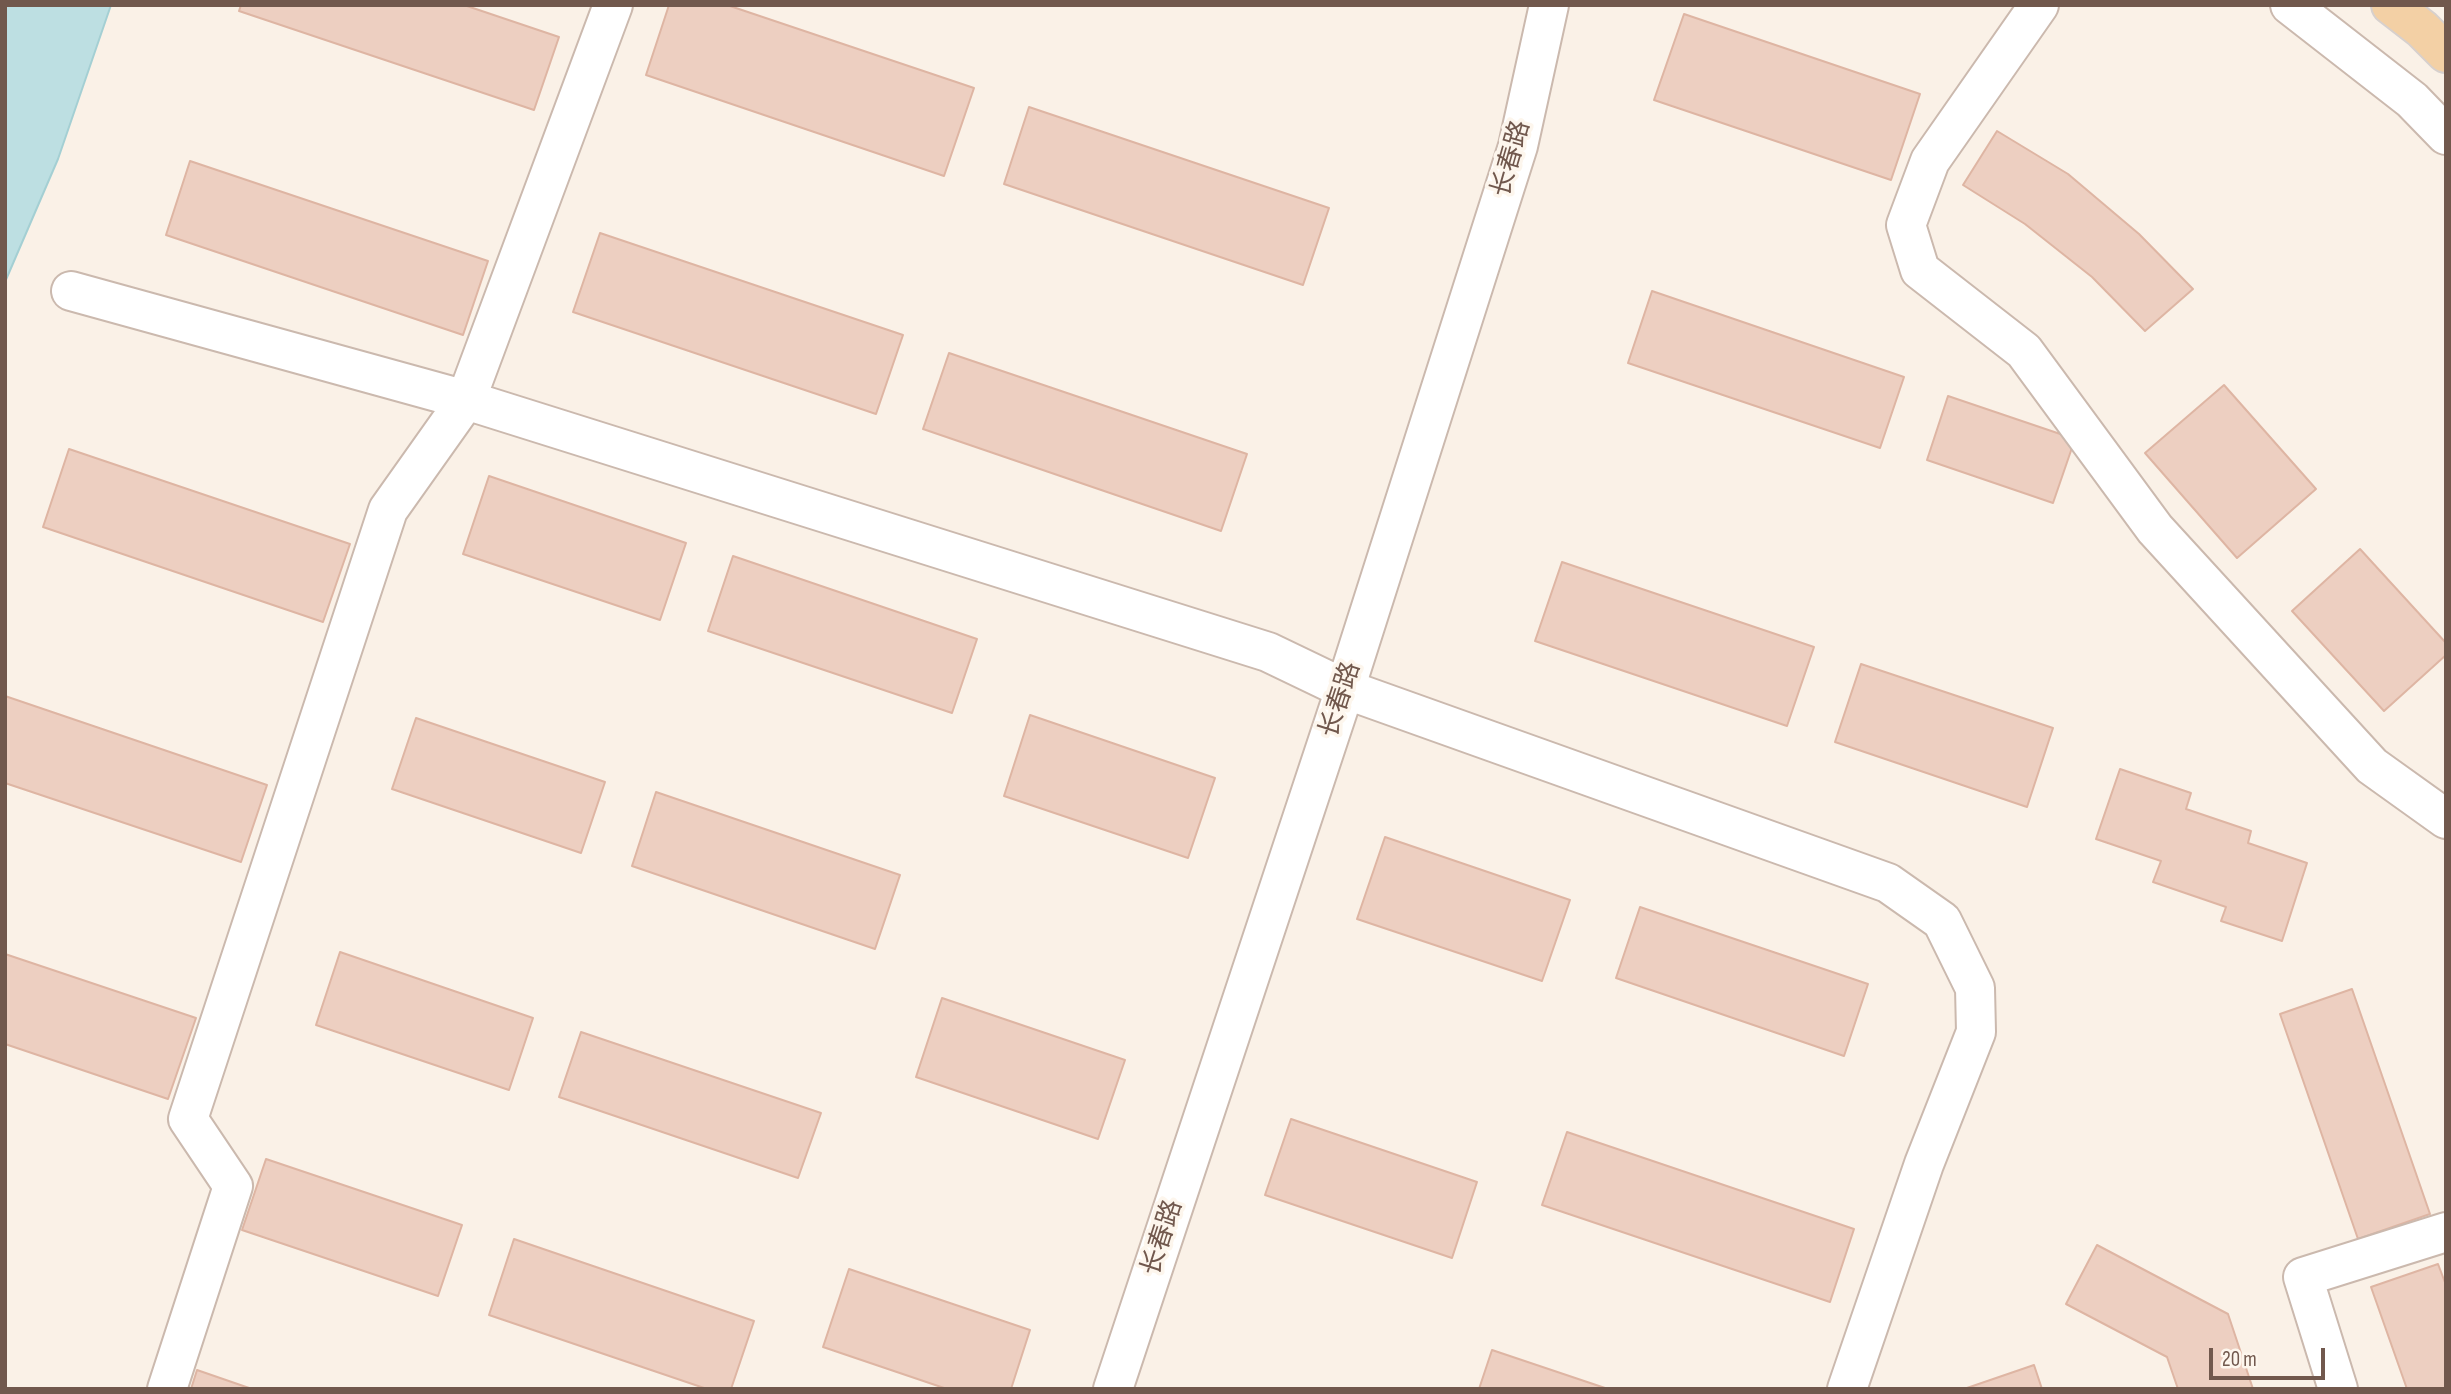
<!DOCTYPE html>
<meta charset="utf-8">
<style>
body{margin:0}
#map{position:relative;width:2451px;height:1394px;overflow:hidden;background:#faf1e7;font-family:"Sofia Sans Condensed",sans-serif}
canvas{display:block}
.frame{position:absolute;inset:0;border:7px solid #71584d;pointer-events:none}
.scale{position:absolute;left:2209px;top:1348px;width:116px;height:32px;box-sizing:border-box;border:4px solid #71584d;border-top:0;padding-left:9px;font-size:21px;line-height:24px;white-space:nowrap;color:#71584d;-webkit-text-stroke:5px #fdf6ed;paint-order:stroke}
</style>
<div id="map">
<canvas width="2451" height="1394"></canvas>
<div class="frame"></div>
<div class="scale">20 m</div>
</div>
<script>
const g = document.querySelector('canvas').getContext('2d');
g.lineJoin = 'round';
function paint(path, color) {
  g.fillStyle = color;
  g.fill(path, 'evenodd');
}
function strokePath(path, color, width, dash) {
  g.strokeStyle = color;
  g.lineWidth = width;
  g.lineCap = dash ? 'butt' : 'round';
  g.setLineDash(dash || []);
  g.stroke(path);
}
function write(font, color, halo, rows, align = 'center') {
  g.font = font + ' "Sofia Sans Condensed","Noto Sans SC",sans-serif';
  g.lineWidth = 7;
  g.setLineDash([]);
  g.textBaseline = 'middle';
  g.strokeStyle = halo;
  g.fillStyle = color;
  for (const [text, x, y, turn = 0] of rows) {
    g.save();
    g.translate(x, y);
    g.rotate((+turn || 0) * Math.PI / 180);
    g.textAlign = isNaN(turn) ? turn : align;
    if (halo) g.strokeText(text, 0, 0);
    g.fillText(text, 0, 0);
    g.restore();
  }
}
const water = new Path2D(`
 M5 5H111L58 159 5 282Z`);
const building = new Path2D(`
 M241 5H464L559 37 534 110 239 11Z
 M669 5H727L974 88 944 176 646 75Z
 M1684 14 1920 94 1891 180 1654 100Z
 M1029 107 1329 208 1303 285 1004 184Z
 M1997 131 2068 174 2139 234 2193 289 2145 331 2092 277 2025 224 1963 185Z
 M190 161 488 261 463 335 166 235Z
 M600 233 903 335 876 414 573 312Z
 M1652 291 1904 377 1880 448 1628 363Z
 M949 353 1247 454 1221 531 923 429Z
 M2224 385 2316 489 2237 558 2145 453Z
 M1948 396 2075 439 2053 503 1927 460Z
 M69 449 350 544 323 622 43 527Z
 M489 476 686 543 660 620 463 554Z
 M2360 549 2446 643V655L2384 711 2292 611Z
 M733 556 977 639 952 713 708 631Z
 M1562 562 1814 647 1787 726 1535 641Z
 M1861 664 2053 728 2027 807 1835 742Z
 M5 696 267 785 241 862 5 783Z
 M1030 715 1215 778 1188 858 1004 796Z
 M416 718 605 782 581 853 392 789Z
 M2120 769 2191 793 2186 809 2251 831 2248 843 2307 863 2282 941 2221 921 2226 907 2153 882 2161 861 2096 839Z
 M656 792 900 875 875 949 632 866Z
 M1385 837 1570 900 1542 981 1357 919Z
 M1640 907 1868 984 1844 1056 1616 978Z
 M340 952 533 1018 509 1090 316 1025Z
 M5 954 196 1018 168 1099 5 1044Z
 M2352 989 2430 1214 2358 1239 2280 1014Z
 M942 998 1125 1060 1098 1139 916 1077Z
 M581 1032 821 1113 798 1178 559 1097Z
 M1291 1119 1477 1182 1452 1258 1265 1195Z
 M1567 1132 1854 1229 1830 1302 1542 1205Z
 M266 1159 462 1225 438 1296 242 1230Z
 M514 1239 754 1321 731 1389H707L489 1315Z
 M2097 1245 2228 1314 2253 1389H2178L2167 1357 2066 1304Z
 M2438 1264 2446 1285V1389H2407L2371 1287Z
 M849 1269 1030 1330 1011 1389H947L823 1347Z
 M1492 1350 1608 1389H1479Z
 M2034 1365 2042 1389H1964Z
 M197 1370 252 1389H191Z`);
const minor = new Path2D(`
 M2039 5 1930 161 1906 225 1920 270 2024 351 2155 529 2372 766 2446 819
 M2290 5 2412 100 2446 135
 M71 291 466 400 1268 652 1345 689 1888 883 1942 921 1975 988 1976 1032 1924 1164 1847 1389
 M167 1389 233 1186 188 1119 388 510 466 400 613 5
 M1113 1389 1345 689 1518 146 1549 5
 M2338 1389 2303 1277 2446 1232`);
const major = new Path2D(`
 M2391 5 2422 29 2446 53`);
const streetNames = [
 ["长春路",1512,159,-74],
 ["长春路",1341,700,-72],
 ["长春路",1163,1238,-72]
];
paint(water, '#bddfe2');
strokePath(water, '#a4cfd3', 2);
paint(building, '#edcfc1');
strokePath(building, '#deb5a3', 2);
strokePath(minor, '#cbb9ae', 42);
strokePath(major, '#d7d0cd', 42);
strokePath(minor, '#fff', 38);
strokePath(major, '#f3d0a5', 38);
write('26px', '#71584d', '#fdf6ed', streetNames);
</script>
